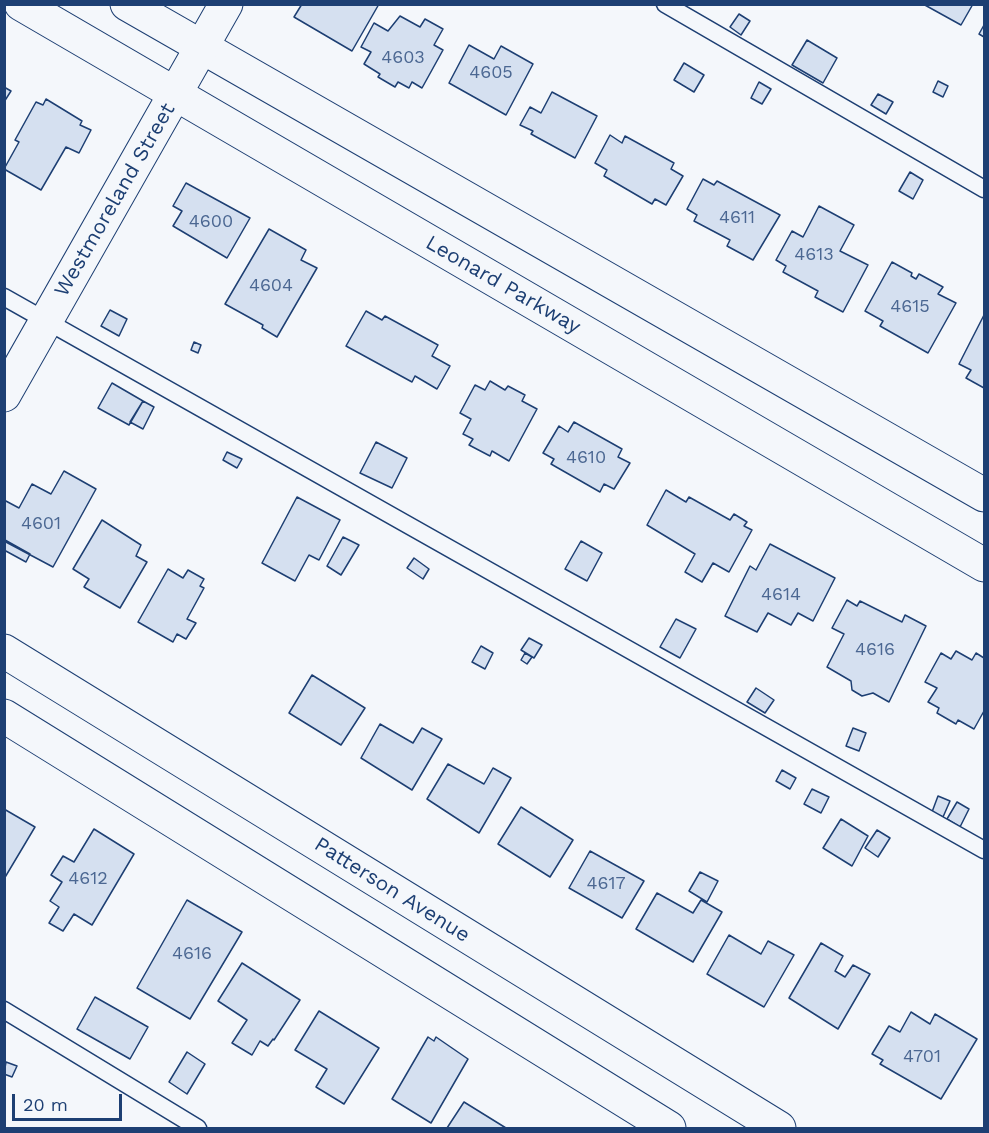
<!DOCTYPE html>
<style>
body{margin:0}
#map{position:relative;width:989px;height:1133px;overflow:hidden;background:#f4f7fb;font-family:"Work Sans",sans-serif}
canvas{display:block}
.frame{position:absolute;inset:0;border:6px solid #1d3f73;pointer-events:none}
.scale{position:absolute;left:12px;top:1094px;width:110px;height:27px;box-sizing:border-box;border:3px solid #1d3f73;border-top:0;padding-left:8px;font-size:18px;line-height:21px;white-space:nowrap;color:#1d3f73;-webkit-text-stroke:4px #f4f7fb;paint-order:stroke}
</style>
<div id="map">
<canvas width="989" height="1133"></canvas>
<div class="frame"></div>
<div class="scale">20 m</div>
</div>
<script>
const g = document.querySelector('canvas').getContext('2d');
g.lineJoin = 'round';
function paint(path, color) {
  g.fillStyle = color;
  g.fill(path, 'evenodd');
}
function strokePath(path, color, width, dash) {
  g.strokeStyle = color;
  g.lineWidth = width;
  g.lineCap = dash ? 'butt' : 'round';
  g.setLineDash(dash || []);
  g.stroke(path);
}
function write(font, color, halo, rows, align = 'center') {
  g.font = font + ' "Work Sans",sans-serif';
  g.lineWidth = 4.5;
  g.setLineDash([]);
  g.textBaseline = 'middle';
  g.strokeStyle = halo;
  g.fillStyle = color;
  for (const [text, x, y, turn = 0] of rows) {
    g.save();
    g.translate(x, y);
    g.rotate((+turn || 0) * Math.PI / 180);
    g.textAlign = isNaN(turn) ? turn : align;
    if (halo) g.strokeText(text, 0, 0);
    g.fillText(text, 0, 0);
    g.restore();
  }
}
const building = new Path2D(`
 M379 4 352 51 294 17 302 4Z
 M923 4H973L961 25Z
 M739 14 750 21 741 35 730 27Z
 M400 16 420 27 425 19 443 29 434 45 443 50 422 88 412 82 409 88 398 82 395 87 378 77 380 74 364 64 371 52 361 47 374 23 388 31Z
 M984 25V37L979 34Z
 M807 40 837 58 823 83 792 65Z
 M469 45 494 59 501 46 533 64 506 115 449 83Z
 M684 63 704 75 694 92 674 80Z
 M938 81 948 86 943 97 933 92Z
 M759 82 771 89 762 104 751 98Z
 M4 87 11 91 4 102Z
 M552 92 597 116 575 158 531 134 533 131 520 125 530 107 541 113Z
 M878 94 893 102 886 114 871 105Z
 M46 99 82 121 80 125 91 130 79 153 66 147 41 190 4 169 19 142 15 140 36 102 43 105Z
 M610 135 622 143 625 136 674 163 671 169 683 176 666 205 655 199 652 204 604 176 607 170 595 163Z
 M910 172 923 180 913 199 899 191Z
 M703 179 714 185 717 181 780 215 753 260 727 246 730 240 694 221 697 215 687 209Z
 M186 183 250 218 227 258 173 226 182 211 173 206Z
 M819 206 854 225 840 251 868 265 843 312 815 297 818 291 783 272 786 266 776 260 792 231 803 237Z
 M269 229 306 250 301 260 317 268 277 337 262 328 263 325 225 304Z
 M892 262 912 273 911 276 916 279 919 274 943 287 938 294 956 303 928 353 880 326 883 321 865 311Z
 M110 310 127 319 119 336 101 326Z
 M366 311 382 320 385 316 438 345 432 356 450 366 437 389 415 376 412 382 346 346Z
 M984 315V388L966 378 971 370 959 364Z
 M194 342 201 345 198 353 191 350Z
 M490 381 505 390 508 386 525 395 522 401 537 409 509 461 492 451 490 456 469 445 473 439 463 434 471 419 460 413 475 385 485 390Z
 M112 383 143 401 129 425 98 408Z
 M143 401 154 407 143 429 130 422Z
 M574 422 622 449 618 457 630 463 614 489 604 484 600 492 551 464 554 459 543 453 559 426 568 432Z
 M376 442 407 458 392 488 360 473Z
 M227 452 242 459 237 468 223 460Z
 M64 471 96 489 53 567 4 541V500L19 508 32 484 51 494Z
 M666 490 686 502 689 497 730 520 734 514 747 522 744 526 752 530 729 572 713 563 702 582 685 572 695 554 647 525Z
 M297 497 340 520 319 560 309 555 295 581 262 563Z
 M102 520 141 545 136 556 147 562 120 608 84 587 89 579 73 569Z
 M343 537 359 545 341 575 327 566Z
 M5 540 30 554 26 562 4 550Z
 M581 541 602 553 587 581 565 569Z
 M770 544 835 578 813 621 798 613 791 625 768 613 757 632 725 616 750 566 756 570Z
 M414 558 429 569 423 579 407 568Z
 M168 569 183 578 188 570 204 579 200 586 204 588 187 619 196 623 186 639 177 634 173 642 138 622Z
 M847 600 857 606 860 601 902 622 905 615 926 626 889 702 873 693 862 696 852 690 851 681 827 667 844 634 832 628Z
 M676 619 696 629 680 658 660 647Z
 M529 638 542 645 534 658 521 650Z
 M481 646 493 653 485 669 472 662Z
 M956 651 972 660 976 653 984 658V711L974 729 958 720 956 724 937 713 939 708 928 702 937 688 925 682 941 653 951 659Z
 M525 653 532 657 527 664 521 660Z
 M312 675 365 708 341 745 289 713Z
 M756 688 774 700 765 713 747 702Z
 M380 724 413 743 422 728 442 739 412 790 361 758Z
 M853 728 866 733 859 751 846 746Z
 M448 764 484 784 493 768 511 778 479 833 427 799Z
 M782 770 796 778 790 789 776 781Z
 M812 789 829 797 821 813 804 804Z
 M938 796 950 801 943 817 932 812Z
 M957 802 969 809 960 827 947 819Z
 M521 807 573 840 550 877 498 844Z
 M4 809 35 827 4 879Z
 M841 819 868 836 852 866 823 848Z
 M94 829 134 854 92 925 74 914 63 931 49 923 59 907 50 901 62 882 51 875 63 856 74 862Z
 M877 830 890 838 878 857 865 848Z
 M590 851 644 881 622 918 569 888Z
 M700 872 718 881 707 902 689 891Z
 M657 893 693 913 701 900 722 912 693 962 636 929Z
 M187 900 242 932 190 1019 137 988Z
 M729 935 761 954 768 941 794 955 764 1007 707 974Z
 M821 943 843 956 835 971 845 977 853 965 870 974 838 1029 789 998Z
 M242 963 300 1000 274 1040 273 1039 268 1046 260 1041 252 1055 232 1043 247 1020 218 1001Z
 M95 997 148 1027 130 1059 77 1029Z
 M319 1011 379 1048 344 1104 316 1087 327 1069 295 1050Z
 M911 1012 930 1024 935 1014 977 1039 941 1099 880 1064 883 1060 872 1054 889 1026 900 1032Z
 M428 1037 434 1041 436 1037 468 1059 431 1123 392 1099Z
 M187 1052 205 1064 187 1094 169 1082Z
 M6 1062 17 1066 12 1077 4 1074Z
 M464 1102 506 1128H447Z`);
const service = new Path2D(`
 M665 4 984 189
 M4 297 984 850
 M4 1010 198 1128`);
const minor = new Path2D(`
 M21 4 984 565
 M127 4 984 495`);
const tertiary = new Path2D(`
 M4 395 226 4`);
const primary = new Path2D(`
 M4 651 779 1128
 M4 716 669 1128`);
const numberNames = [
 ["4603",403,58],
 ["4605",491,73],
 ["4611",737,218],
 ["4600",211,222],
 ["4613",814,255],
 ["4604",271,286],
 ["4615",910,307],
 ["4610",586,458],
 ["4601",41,524],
 ["4614",781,595],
 ["4616",875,650],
 ["4612",88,879],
 ["4617",606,884],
 ["4616",192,954],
 ["4701",922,1057]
];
const streetNames = [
 ["Westmoreland Street",115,200,-60],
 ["Leonard Parkway",503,285,30],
 ["Patterson Avenue",392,890,32]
];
paint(building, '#d5e0f0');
strokePath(building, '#1d3f73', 1.5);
strokePath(service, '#1d3f73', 19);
strokePath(minor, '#1d3f73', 35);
strokePath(tertiary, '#1d3f73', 35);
strokePath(primary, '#1d3f73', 35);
strokePath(service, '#f4f7fb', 16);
strokePath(minor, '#f4f7fb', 33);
strokePath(tertiary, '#f4f7fb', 33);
strokePath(primary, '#f4f7fb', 33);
write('18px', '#4b6792', null, numberNames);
write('21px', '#1d3f73', '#f4f7fb', streetNames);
</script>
